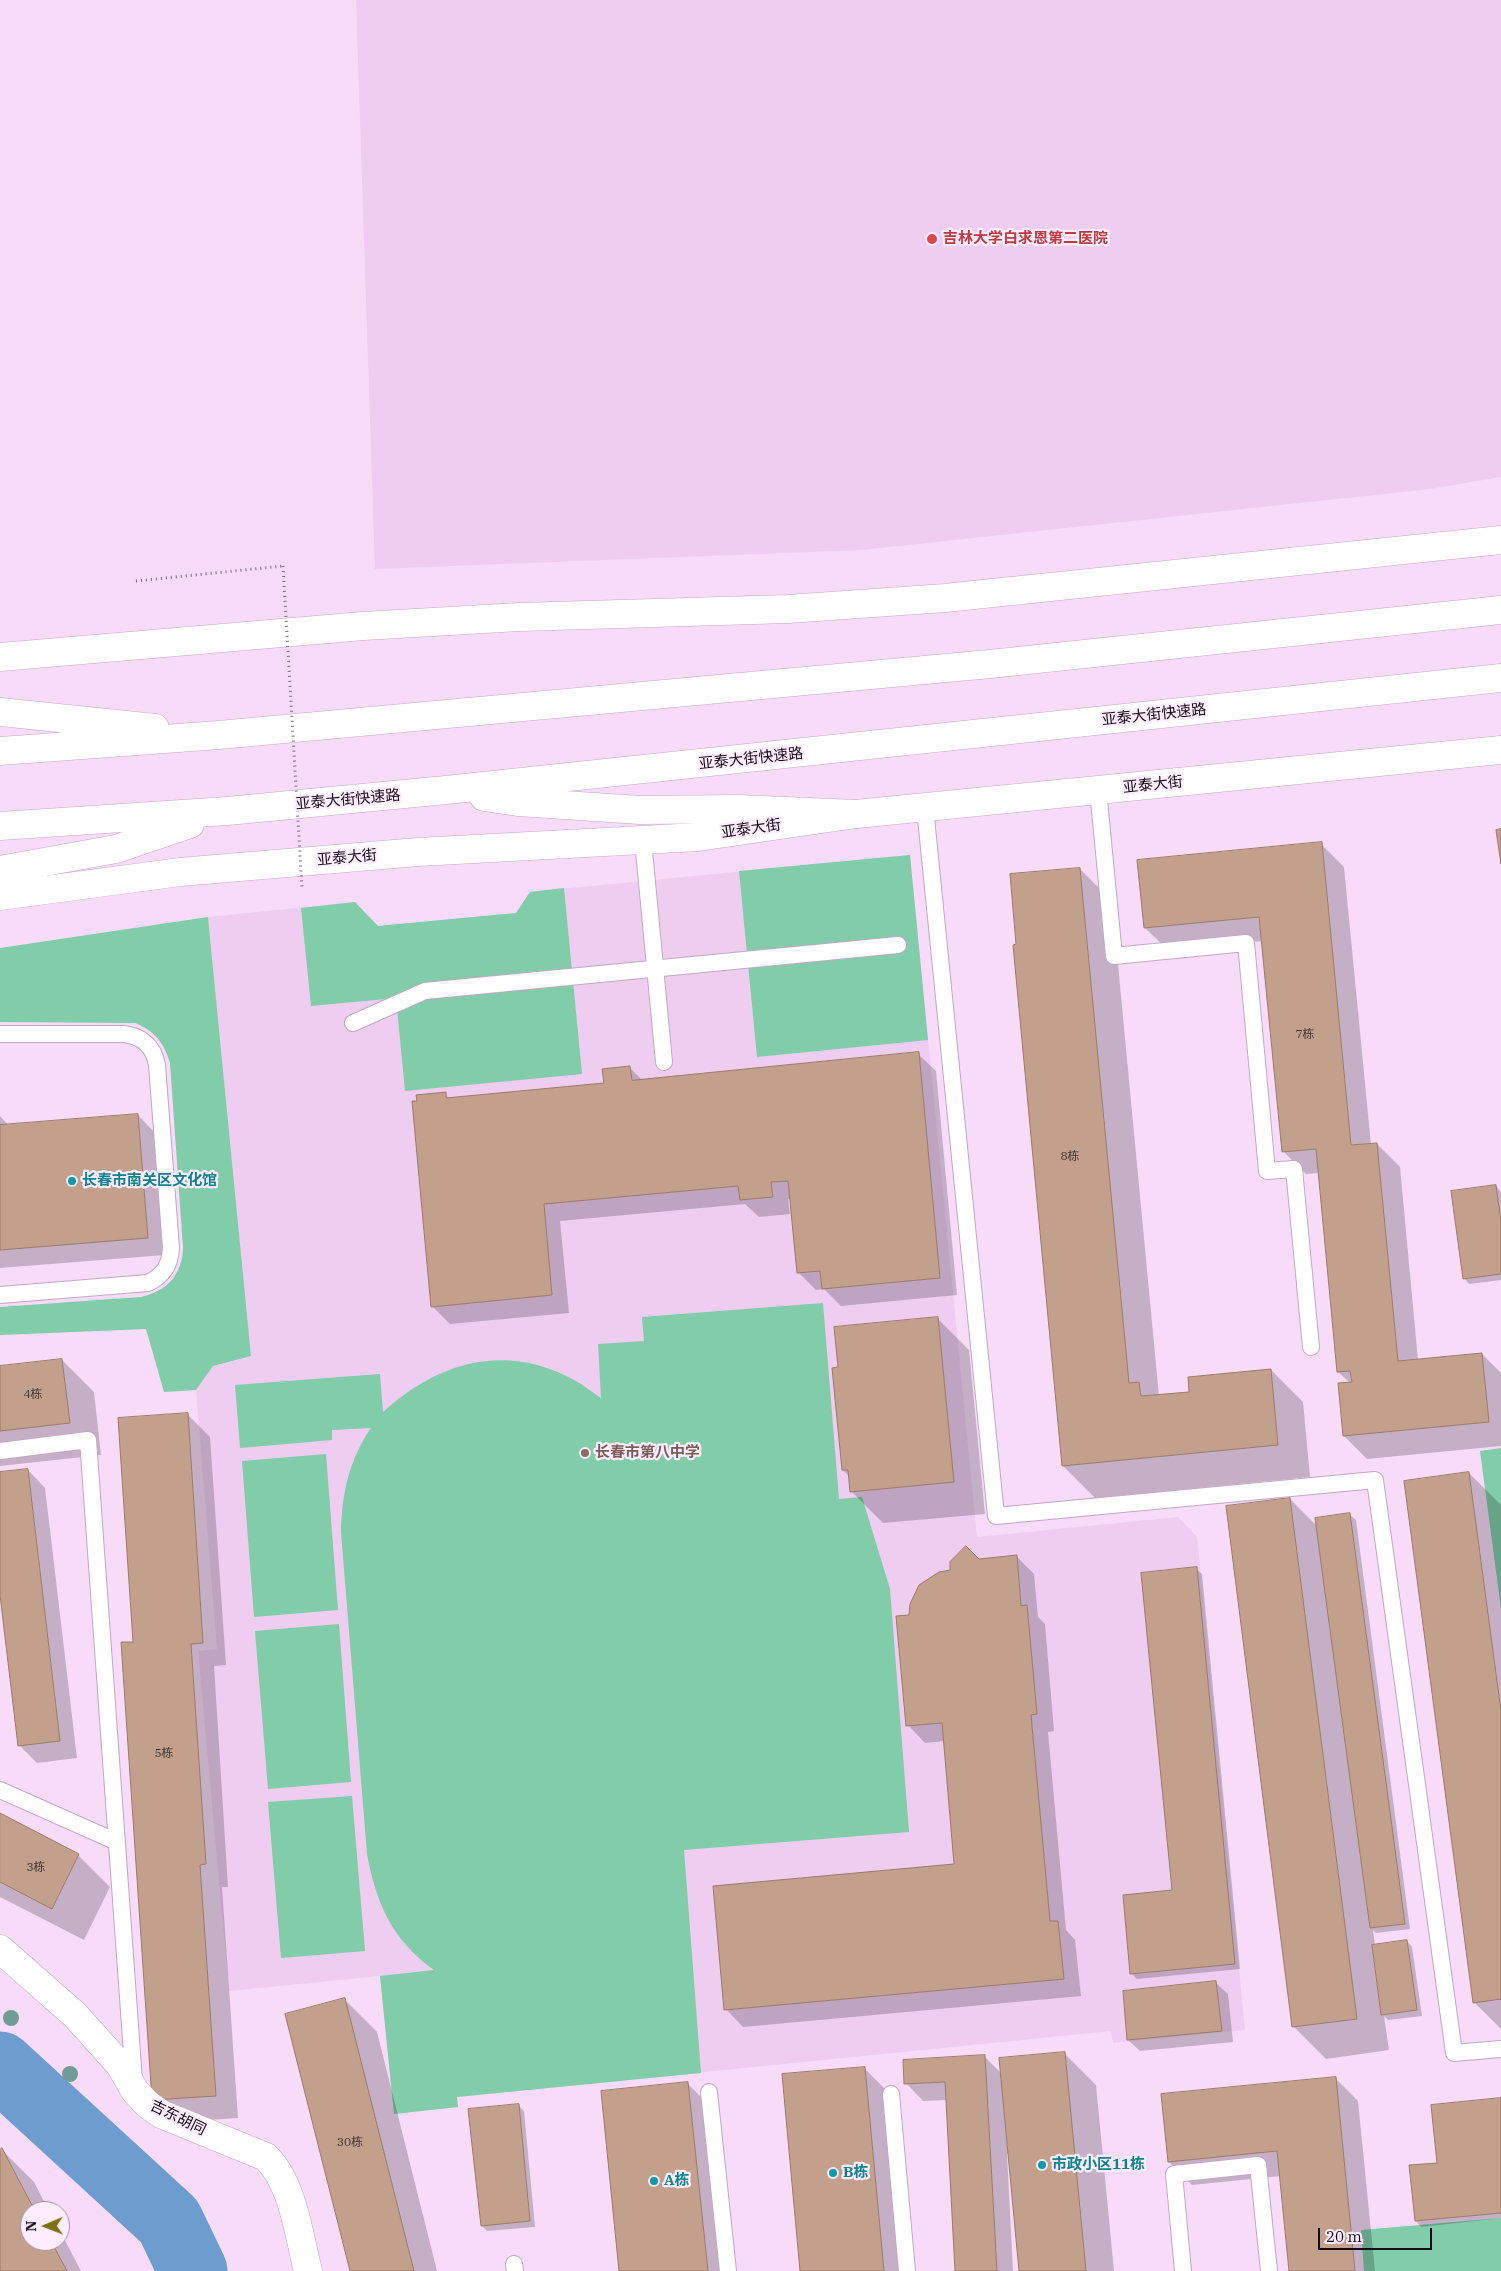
<!DOCTYPE html>
<meta charset="utf-8">
<style>
body{margin:0}
#map{position:relative;width:1501px;height:2271px;overflow:hidden;background:#f7dbf9;font-family:"IBM Plex Serif",serif}
canvas{display:block}
.north{position:absolute;left:20px;top:2201px;width:50px;height:50px;box-sizing:border-box;background:#feedff;border:1px solid #a093a1;border-radius:50%;rotate:269deg;font-size:14px;font-weight:700;line-height:20px;text-align:center;color:#140b15}
.north::after{content:'';display:block;margin:auto;width:18px;height:22px;background:#7d7111;clip-path:polygon(50% 0,100% 100%,50% 72%,0 100%)}
.scale{position:absolute;left:1318px;top:2228px;width:114px;height:22px;box-sizing:border-box;border:2px solid #140b15;border-top:0;padding-left:6px;font-size:15px;line-height:18px;white-space:nowrap;color:#140b15;-webkit-text-stroke:4px #feedff;paint-order:stroke}
</style>
<div id="map">
<canvas width="1501" height="2271"></canvas>
<div class="north">N</div>
<div class="scale">20 m</div>
</div>
<script>
const g = document.querySelector('canvas').getContext('2d');
g.lineJoin = 'round';
function paint(path, color) {
  g.fillStyle = color;
  g.fill(path, 'evenodd');
}
function strokePath(path, color, width, dash) {
  g.strokeStyle = color;
  g.lineWidth = width;
  g.lineCap = dash ? 'butt' : 'round';
  g.setLineDash(dash || []);
  g.stroke(path);
}
function write(font, color, halo, rows, align = 'center') {
  g.font = font + ' "IBM Plex Serif","Noto Sans SC",serif';
  g.lineWidth = 4.5;
  g.setLineDash([]);
  g.textBaseline = 'middle';
  g.strokeStyle = halo;
  g.fillStyle = color;
  for (const [text, x, y, turn = 0] of rows) {
    g.save();
    g.translate(x, y);
    g.rotate((+turn || 0) * Math.PI / 180);
    g.textAlign = isNaN(turn) ? turn : align;
    if (halo) g.strokeText(text, 0, 0);
    g.fillText(text, 0, 0);
    g.restore();
  }
}
const built = new Path2D(`
 M356 0H1501V477L1430 489 861 550 375 569Z
 M910 855 977 1537 1178 1517 1197 1537 1245 2030 1113 2043 1111 2031 457 2097 458 2107 394 2114 380 1976 229 1991 198 1651 217 1649 196 1390 213 1366 251 1356 208 917 355 902 378 926 516 913 530 892Z`);
const green = new Path2D(`
 M910 855 928 1040 757 1057 739 871Z
 M564 888 582 1074 405 1091 396 998 311 1006 301 908 355 902 378 926 516 913 530 892Z
 M208 917 251 1356 213 1366 196 1390 164 1392 146 1329 0 1335V1307L141 1297C167 1291 182 1275 183 1248L170 1063C164 1043 155 1031 135 1023L0 1022V948Z
 M823 1303 839 1499 862 1497 890 1589 909 1832 684 1850 701 2073 457 2097 458 2107 394 2114 380 1976 434 1970C392 1940 376 1903 367 1854L341 1532C342 1493 349 1460 371 1428L332 1430V1440L240 1448 235 1385 380 1374 383 1412C439 1361 507 1342 576 1381 585 1386 593 1393 601 1398L598 1344 644 1341 642 1317Z
 M1501 1448V1609L1480 1451Z
 M326 1454 338 1610 254 1617 242 1461Z
 M339 1624 351 1782 268 1789 255 1631Z
 M352 1796 365 1951 281 1958 268 1802Z
 M1501 2218V2271H1364L1361 2230Z`);
const shadow = new Path2D(`
 M1321 844 1344 867 1371 1145 1377 1144 1400 1167 1418 1360 1482 1354 1501 1373V1446L1367 1459 1344 1436 1350 1383 1338 1372 1319 1173 1306 1174 1283 1151 1263 941 1168 950 1145 928Z
 M1080 869 1112 901 1159 1396 1190 1393 1271 1370 1303 1402 1310 1477 1095 1498 1063 1466 1018 946Z
 M918 1054 936 1071 957 1295 841 1306 824 1289 816 1290 798 1272 791 1199H788L790 1214 759 1217 745 1204 560 1221 569 1313 450 1324 432 1306 445 1094 450 1099 605 1084 630 1068 642 1080Z
 M138 1115 155 1133 165 1255 0 1268V1116L9 1126Z
 M1496 1186 1501 1192V1280L1469 1284 1464 1278Z
 M937 1318 969 1350 985 1514 883 1523 851 1491 850 1477 843 1470 840 1368Z
 M62 1360 94 1392 101 1455 0 1466V1368Z
 M187 1414 210 1437 226 1665 214 1666 228 1887H222L238 2118 177 2122 154 2099 134 1643Z
 M28 1470 45 1488 77 1758 37 1763 19 1745 0 1582V1474Z
 M1469 1473 1501 1505V2029L1474 2002Z
 M1290 1499 1318 1527 1350 1515 1356 1520 1410 1929 1376 1933 1373 1930 1375 1946 1407 1941 1412 1947 1422 2016 1388 2020 1384 2016 1389 2050 1326 2059 1294 2027Z
 M1017 1557 1034 1574 1038 1617 1045 1624 1054 1731 1048 1732 1066 1930 1075 1940 1081 1996 743 2027 726 2009 956 1865 945 1741 925 1743 908 1725 910 1616 952 1571 978 1560Z
 M1196 1569 1202 1574 1240 1969 1137 1979 1132 1974 1173 1891Z
 M0 1815 78 1855 110 1887 84 1940 0 1897Z
 M1216 1983 1228 1994 1233 2042 1140 2051 1128 2040Z
 M345 2000 377 2032 437 2271H351Z
 M1064 2053 1096 2085 1114 2271H1020L1009 2153 1007 2154 1013 2271H956L947 2100 923 2101 906 2083 985 2057 1001 2073Z
 M864 2068 896 2100 912 2271H801Z
 M1335 2078 1358 2101 1375 2271H1290L1281 2176 1192 2185 1169 2162Z
 M688 2084 711 2107 728 2271H620Z
 M1501 2099V2218L1421 2227 1416 2221 1438 2164Z
 M518 2105 524 2111 535 2227 487 2231 482 2226Z
 M2 2150 34 2182 49 2211H30V2241H60V2231L81 2271H0V2151Z`);
const river = new Path2D(`
 M0 2066 169 2221 193 2271`);
const building = new Path2D(`
 M1501 829V864L1496 830Z
 M1322 842 1351 1145 1377 1143 1398 1361 1482 1353 1489 1422 1343 1436 1338 1383 1352 1382 1350 1371 1337 1372 1316 1149 1282 1152 1259 917 1144 928 1137 860Z
 M1080 868 1129 1383 1139 1382 1141 1396 1189 1392 1188 1377 1271 1369 1278 1445 1062 1466 1013 945 1016 944 1010 874Z
 M919 1052 940 1278 822 1289 820 1271 797 1273 788 1181 771 1182 773 1197 740 1200 738 1186 544 1204 552 1295 431 1307 412 1101H417L416 1095 446 1092V1098L604 1083 602 1069 630 1066 632 1080Z
 M138 1114 148 1238 0 1250V1125Z
 M1496 1185 1501 1221V1274L1463 1279 1451 1191Z
 M938 1317 954 1482 850 1492 848 1470H842L832 1368 838 1367 834 1327Z
 M62 1359 70 1423 0 1431V1366Z
 M188 1413 203 1643 191 1644 206 1864 200 1865 216 2096 152 2100 121 1642H133L118 1418Z
 M28 1469 60 1741 18 1746 0 1595V1472Z
 M1469 1472 1501 1711V1999L1473 2003 1404 1481Z
 M1290 1498 1357 2019 1292 2027 1226 1506Z
 M1350 1513 1405 1924 1370 1928 1315 1518Z
 M966 1546 979 1559 1017 1555 1021 1606 1027 1605 1037 1714 1031 1715 1050 1921H1058L1064 1979 724 2010 713 1886 954 1864 942 1723 906 1726 896 1616 909 1615 910 1604 919 1585 939 1572 950 1570V1562Z
 M1197 1567 1235 1964 1130 1974 1123 1895 1172 1890 1141 1573Z
 M0 1813 79 1854 52 1909 0 1882Z
 M1407 1940 1417 2010 1381 2015 1372 1945Z
 M1216 1981 1222 2031 1127 2040 1123 1991Z
 M345 1998 414 2271H350L285 2014Z
 M1065 2052 1086 2271H1019L999 2058Z
 M985 2055 997 2271H955L945 2082 904 2084 903 2060Z
 M865 2067 884 2271H800L782 2074Z
 M1336 2077 1355 2271H1289L1277 2151 1168 2162 1161 2094Z
 M688 2082 708 2271H619L601 2091Z
 M1501 2098V2213L1415 2221 1409 2165 1437 2163 1431 2105Z
 M519 2104 530 2221 481 2226 468 2109Z
 M2 2148 35 2211H30V2241H51L67 2271H0V2150Z`);
const path = new Path2D(`
 M136 581 283 566`);
const lane = new Path2D(`
 M1098 790 1114 956 1246 943 1267 1171 1294 1169 1311 1347
 M925 808 996 1516 1375 1480 1454 2053 1501 2049
 M643 840 664 1062
 M353 1023 425 991 898 945
 M0 1034H124C142 1036 154 1047 157 1065L171 1248C170 1265 164 1275 148 1283L0 1295
 M0 1451 88 1440 134 2081
 M0 1790 117 1842
 M709 2092 728 2271
 M891 2094 907 2271
 M514 2264 515 2271
 M1183 2271 1174 2174 1258 2165 1269 2271`);
const street = new Path2D(`
 M0 1949 75 2015 120 2065 135 2091 147 2104 161 2114 266 2157C293 2183 299 2236 308 2271`);
const primary = new Path2D(`
 M0 657 363 626 519 617 788 609 945 598 1501 540
 M0 896 180 872 418 852 698 837 856 814 1501 750`);
const highway = new Path2D(`
 M0 712 155 728
 M0 751 219 735 990 664 1501 610
 M484 797 518 802 640 810 739 809 856 814
 M0 826 227 811 446 790 1501 678
 M0 870 116 849 190 824`);
const pathBridge = new Path2D(`
 M283 566 302 888`);
const trees = [
 [11,2018],
 [70,2074]
];
const markers = [
 [932,239,6,"#e0444e"],
 [72,1181,5,"#0f9aa8"],
 [585,1453,5,"#8d6e63"],
 [1042,2165,5,"#0f9aa8"],
 [833,2173,5,"#0f9aa8"],
 [654,2181,5,"#0f9aa8"]
];
const numberNames = [
 ["7栋",1305,1035],
 ["8栋",1070,1157],
 ["4栋",33,1395],
 ["5栋",164,1754],
 ["3栋",36,1868],
 ["30栋",350,2143]
];
const healthNames = [
 ["吉林大学白求恩第二医院",943,239]
];
const streetNames = [
 ["亚泰大街快速路",1154,715,-6],
 ["亚泰大街快速路",751,759,-6],
 ["亚泰大街",1153,785,-6],
 ["亚泰大街快速路",348,800,-5],
 ["亚泰大街",751,829,-8],
 ["亚泰大街",347,858,-5],
 ["吉东胡同",178,2118,26]
];
const cultureNames = [
 ["长春市南关区文化馆",82,1181],
 ["市政小区11栋",1052,2165],
 ["B栋",843,2173],
 ["A栋",664,2181]
];
const educationNames = [
 ["长春市第八中学",595,1453]
];
paint(built, '#eecdf0');
paint(green, '#81cca9');
paint(shadow, '#0003');
strokePath(river, '#6d9ccf', 69);
paint(building, '#c3a08c');
strokePath(building, '#9b7b68', 1);
strokePath(lane, '#c2a8c4', 18);
strokePath(street, '#c2a8c4', 29);
strokePath(primary, '#c2a8c4', 29);
strokePath(highway, '#c2a8c4', 29);
strokePath(path, '#7d6b7e', 3, [1, 4]);
strokePath(lane, '#fff', 16);
strokePath(street, '#fff', 28);
strokePath(primary, '#fff', 28);
strokePath(highway, '#fff', 28);
strokePath(pathBridge, '#7d6b7e', 3, [1, 4]);
g.fillStyle = '#719b97';
for (const [x, y] of trees) {
  g.beginPath();
  g.arc(x, y, 8, 0, 2 * Math.PI);
  g.fill();
}
for (const [x, y, r, color] of markers) {
  const dot = new Path2D();
  dot.arc(x, y, r, 0, 2 * Math.PI);
  g.fillStyle = color;
  g.fill(dot);
  strokePath(dot, '#feedff', 2);
}
write('12px', '#403033', null, numberNames);
write('bold 15px', '#be3a42', '#feedff', healthNames, 'left');
write('15px', '#140b15', '#feedff', streetNames);
write('bold 15px', '#0d838f', '#feedff', cultureNames, 'left');
write('bold 15px', '#785e54', '#feedff', educationNames, 'left');
</script>
